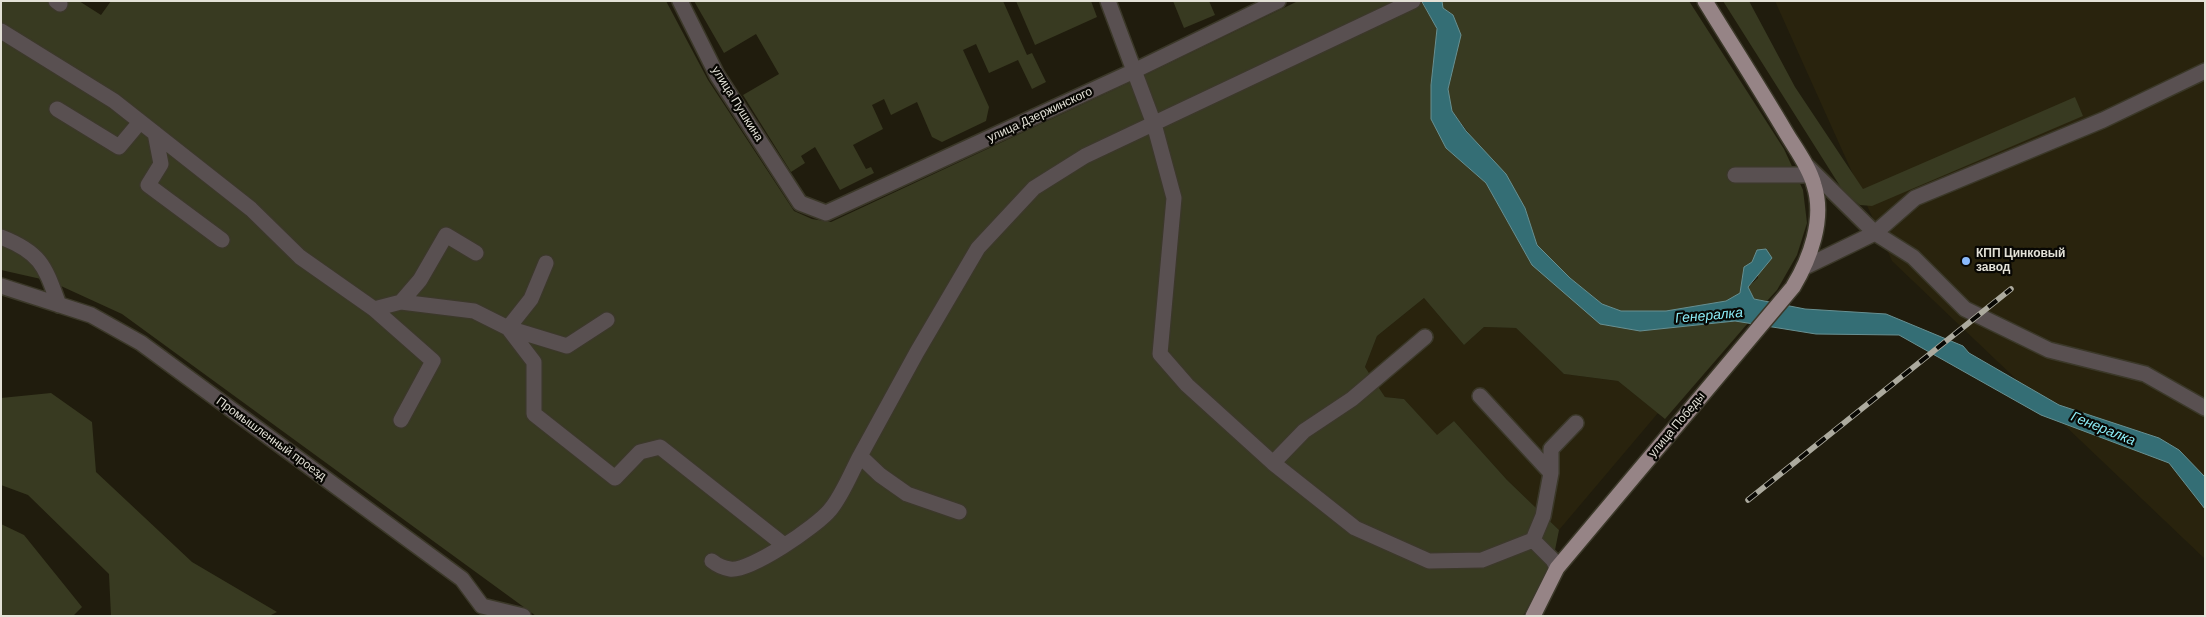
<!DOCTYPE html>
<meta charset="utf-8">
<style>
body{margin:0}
#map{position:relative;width:2206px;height:617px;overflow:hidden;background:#201c0d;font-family:Helvetica,sans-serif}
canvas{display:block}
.frame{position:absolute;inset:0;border:2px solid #e3e1d7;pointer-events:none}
</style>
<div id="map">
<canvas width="2206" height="617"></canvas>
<div class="frame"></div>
</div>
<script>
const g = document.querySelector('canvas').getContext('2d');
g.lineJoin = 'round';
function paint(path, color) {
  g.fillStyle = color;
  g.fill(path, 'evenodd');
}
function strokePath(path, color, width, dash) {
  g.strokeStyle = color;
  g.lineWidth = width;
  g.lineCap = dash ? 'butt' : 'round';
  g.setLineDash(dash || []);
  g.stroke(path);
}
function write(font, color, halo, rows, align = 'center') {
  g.font = font + ' Helvetica,sans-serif';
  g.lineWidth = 4.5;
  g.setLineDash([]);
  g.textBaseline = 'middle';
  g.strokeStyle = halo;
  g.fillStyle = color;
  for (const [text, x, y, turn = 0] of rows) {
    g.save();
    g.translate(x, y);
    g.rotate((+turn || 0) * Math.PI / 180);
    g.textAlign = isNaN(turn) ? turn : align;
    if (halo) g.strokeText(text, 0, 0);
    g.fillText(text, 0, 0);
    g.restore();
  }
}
const built = new Path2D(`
 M1775 1H2205V559L1892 261Z
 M1424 298 1464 345 1484 327 1516 328 1564 374 1618 381 1658 413 1559 530 1507 480 1454 421 1437 436 1404 399 1385 397 1365 367 1377 336Z`);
const green = new Path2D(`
 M1 1H79L101 15 111 1H666L708 80 794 211 812 219 831 222 1137 79 1298 1H1422L1437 29 1431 85 1446 148 1486 183 1532 265 1640 331 1735 321 1748 323 1665 419 1618 381 1564 374 1516 328 1484 327 1464 345 1424 298 1377 336 1365 367 1385 397 1404 399 1437 435 1454 421 1507 480 1559 530 1553 560 1523 616H536L122 314 50 281 1 270Z
 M694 1H1003L1027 55 1032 53 1046 82 1032 89 1018 60 989 73 976 44 963 50 989 107 986 121 942 142 932 137 917 102 891 115 884 99 872 105 883 129 853 145 866 169 871 167 874 173 840 190 815 147 801 156 805 163 791 172 743 95 779 74 756 34 724 53Z
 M1016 1H1091L1097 17 1035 45Z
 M1173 1H1209L1215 15 1184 28Z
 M1442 1H1689L1784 149 1803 190 1807 223 1797 255 1777 290 1767 301 1754 299 1748 287 1758 278 1757 250 1752 262 1744 267 1740 293 1726 301 1666 311H1621L1602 304 1570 278 1537 245 1525 208 1452 111 1448 89 1460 35 1453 15 1443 8Z
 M1723 1H1749L1795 87 1863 189 2075 97 2083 116 1872 206 1860 205 1845 194Z
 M51 393 92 422 96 472 192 562 277 612 269 616H111L109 574 28 495 1 485V398Z
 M1 524 24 535 82 607 73 616H1Z`);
const water = new Path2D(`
 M1422 1H1442L1443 8 1453 15 1461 35 1448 89 1452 111 1466 131 1506 174 1525 208 1537 245 1570 278 1602 304 1621 311H1666L1726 301 1740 293 1744 267 1752 262 1757 250 1766 249 1772 258 1748 287 1754 299 1805 309 1886 314 1963 346 1969 353 2059 405 2159 438 2179 450 2205 477V509L2169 463 2041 415 1899 335 1816 334 1735 321 1640 331 1600 324 1532 265 1486 183 1446 148 1431 119V85L1437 29Z`);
const minor = new Path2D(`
 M56 1 60 4
 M680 1 717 75 800 203 826 213 1134 71 1278 1
 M1108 1 1154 124 1174 198 1160 354 1187 385 1273 463 1355 528 1429 561 1482 560 1533 540 1553 560 1557 568
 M1 31 114 101 251 209 300 257 374 309 433 361 401 420
 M57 109 119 147 140 122
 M155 133 161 164 148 185 222 240
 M1807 166 1875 233 1915 198 2103 120 2205 71
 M1735 175H1809
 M1 237C42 253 45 267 59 305
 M1805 267 1875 233 1913 257 1965 309 2049 350 2145 374 2205 408
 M1 286 91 315 141 343 462 579 482 606 523 616
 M401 302 474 311 508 328 531 299 546 263
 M374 309 401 302 420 280 446 235 476 253
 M607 320 567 346 508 328 534 362V414L615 478 640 452 660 447 784 545
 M1480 396 1551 473 1543 516 1533 540
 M860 456 917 352 978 248 1034 188 1085 156 1413 1
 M1273 463 1304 431 1352 399 1425 337
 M1551 473V449L1576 423
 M712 561C717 565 723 568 730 569 750 572 817 526 830 510 842 496 851 473 860 456L880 475 907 494 959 512`);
const major = new Path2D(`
 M1533 616 1557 568 1793 287C1810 259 1825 219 1814 185 1809 166 1795 148 1785 131 1759 87 1732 45 1705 1`);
const rail = new Path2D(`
 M1748 500 2011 289`);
const markers = [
 [1966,261,5,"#8abafc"]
];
const streetNames = [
 ["улица Пушкина",737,104,58],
 ["улица Дзержинского",1040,115,-25],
 ["улица Победы",1677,425,-50],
 ["Промышленный проезд",271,439,36]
];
const poiNames = [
 ["КПП Цинковый",1976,254],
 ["завод",1976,268]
];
const waterNames = [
 ["Генералка",1709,316,-5],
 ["Генералка",2103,429,22]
];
paint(built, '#29230d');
paint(green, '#383a21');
paint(water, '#346e75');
strokePath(water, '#689092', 1);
strokePath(minor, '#3b3829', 18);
strokePath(major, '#3b3829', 18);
strokePath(minor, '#595051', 15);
strokePath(major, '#968486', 15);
strokePath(rail, '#acaa9e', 5.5);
strokePath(rail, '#080703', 4, [11]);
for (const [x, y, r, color] of markers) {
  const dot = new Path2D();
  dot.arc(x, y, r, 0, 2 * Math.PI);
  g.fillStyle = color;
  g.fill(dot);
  strokePath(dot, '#080703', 2);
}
write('12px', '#e3e1d7', '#080703', streetNames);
write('bold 12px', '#e3e1d7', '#080703', poiNames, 'left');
write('italic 14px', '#8bebf5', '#080703', waterNames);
</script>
